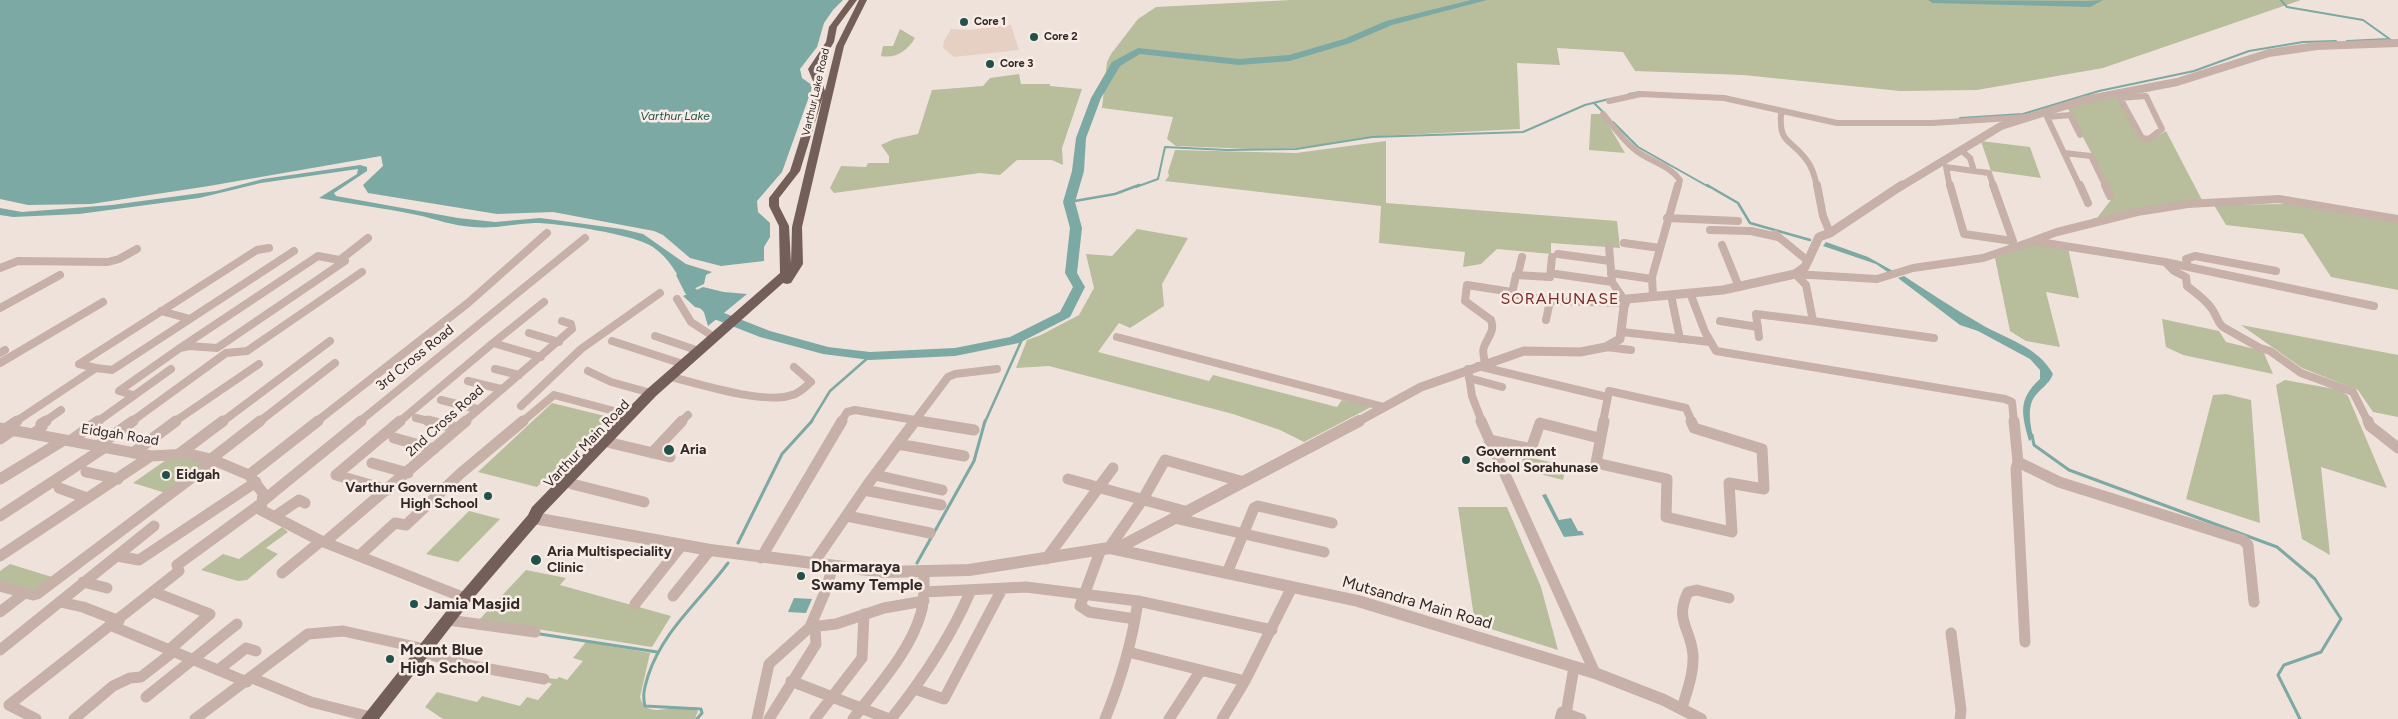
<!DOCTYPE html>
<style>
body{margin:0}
canvas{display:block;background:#efe2db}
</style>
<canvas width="2398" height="719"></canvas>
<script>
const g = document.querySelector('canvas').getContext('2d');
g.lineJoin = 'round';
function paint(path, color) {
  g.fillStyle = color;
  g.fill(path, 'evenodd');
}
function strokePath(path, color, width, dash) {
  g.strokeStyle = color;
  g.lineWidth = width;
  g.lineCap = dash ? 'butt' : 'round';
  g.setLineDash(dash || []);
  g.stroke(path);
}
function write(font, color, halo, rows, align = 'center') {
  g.font = font + ' Figtree,sans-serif';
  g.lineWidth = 5;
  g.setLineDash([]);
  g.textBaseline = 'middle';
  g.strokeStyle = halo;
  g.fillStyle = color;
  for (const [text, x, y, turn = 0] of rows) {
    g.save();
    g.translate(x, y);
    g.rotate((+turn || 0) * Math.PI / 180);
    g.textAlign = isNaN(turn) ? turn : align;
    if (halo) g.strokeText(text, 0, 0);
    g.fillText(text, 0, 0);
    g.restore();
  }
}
const green = new Path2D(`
 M1291 0H2301L2103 68 1977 90 1900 91 1743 75 1635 71 1623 52 1557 48 1560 65 1517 63 1520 129 1383 136 1296 148 1253 149 1176 146 1167 139 1173 117 1102 108 1107 62 1111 54 1138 19 1156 7Z
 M900 29 915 38C908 50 896 59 881 56L883 46H893Z
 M1019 74 1021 84H1050V86L1082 89 1062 148 1063 165 1052 160H1017L1000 175 980 173 834 193 830 188 841 166 866 167 868 163H889V156L881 145 894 139 918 134 932 90 983 86 990 78Z
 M2116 94 2141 140 2149 141 2166 131 2203 202 2096 221 2093 218H2097L2114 196 2067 107Z
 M1591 114H1602L1625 153 1589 150Z
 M1386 141V203L1617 221 1620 248 1551 243V254L1497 249 1481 264 1463 267 1465 252 1379 243 1381 206 1165 181 1169 176 1168 172 1175 150 1296 153Z
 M1981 141 2030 147 2041 178 1991 171Z
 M2287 204 2398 221V290L2331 277 2303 234 2226 225 2214 205Z
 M1137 229 1188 238 1162 284 1164 306 1130 328 1119 323 1098 352 1209 381 1213 375 1337 407 1342 400 1373 406 1304 442 1280 430 1233 414 1049 366 1016 368 1027 340 1041 335 1079 315 1094 288 1086 254 1112 256Z
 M2034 243 2068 248 2079 298 2046 292 2060 347 2026 341 2010 331 1995 258Z
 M2162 319 2219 331 2226 342 2263 351 2273 374 2183 355 2166 347Z
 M2241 325 2398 355V417L2373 412 2358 390 2302 368Z
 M2285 380 2340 390 2348 396 2387 488 2321 467 2330 555 2302 539 2276 385Z
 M2226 394 2251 400 2260 523 2186 499 2213 395Z
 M552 403 609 417 537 487 478 472Z
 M1524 456 1566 466 1563 480 1520 469Z
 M187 458 209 463 169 494 133 483 166 460Z
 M1458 507H1507L1541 587 1558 650 1475 624Z
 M469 511 500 519 458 562 426 554Z
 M282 527 288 532 266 548 278 554 247 580 238 581 201 570 223 554 239 559Z
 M10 564 55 578 36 593 0 582V571Z
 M526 570 566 578 560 585 671 616 652 647 479 620Z
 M586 642 650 653 640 697C645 718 667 707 682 707 687 707 693 709 698 711L695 719H443L425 707 437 692 477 702 482 696 520 706 527 697 538 700 552 684 545 681 547 678 557 679 559 677 567 680 583 661 573 658Z`);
const plaza = new Path2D(`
 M1011 25 1019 50 954 57 943 48 944 41 951 29 969 30Z`);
const water = new Path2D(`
 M0 0H843L833 10 824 23 817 47 800 69 802 78 812 85 811 91 782 172 757 201 758 212 770 223V237L764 247V261L721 266 690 258 663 235 654 231 553 212 497 214 368 193 363 185 383 166 381 156 209 186 91 204 28 205 0 199Z
 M360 165 367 167V171L334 193 336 196 458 218 495 222 540 218 622 229 643 234 686 264 712 272 706 275 704 284 687 292C678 275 669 258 653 247 634 234 558 223 534 223 513 224 494 229 473 227 453 226 436 219 417 215 385 208 351 204 319 198L357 174 358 169 261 183 199 198 79 214 13 217 0 215V208L22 212 112 205 216 191 263 179Z
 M1826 242 1868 257 1893 271 1889 273 1876 264 1823 246Z
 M1904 276C1929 292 1954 309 1979 323 2005 339 2038 346 2053 374 2049 385 2039 389 2033 399 2027 410 2031 427 2033 438L2029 441C2022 414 2017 400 2040 379V370L2030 359 1978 331 1960 325 1898 278Z
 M703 287 724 292 747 294 708 326 703 309 695 307 683 296Z
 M1546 494 1559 520 1571 518 1578 531H1582L1584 535 1564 537 1542 495Z
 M794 598 812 599 806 613 788 612Z`);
const streamFar2 = new Path2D(`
 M2281 0 2287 7 2363 20 2391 40
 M2347 41 2388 39
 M1629 94 1640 92
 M1594 103 1604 113
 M1960 118 2023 114 2099 91 2194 71 2249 51 2303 42 2336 41
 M1613 122 1638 147 1709 187
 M1136 187 1158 179 1165 147 1227 150 1296 149 1372 137 1523 132 1585 105 1609 99`);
const streamFar1 = new Path2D(`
 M1707 185 1738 203 1750 223 1810 240
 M1069 202 1115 194 1139 185
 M811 422 830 391 870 356
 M985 422 1024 335`);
const stream = new Path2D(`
 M2032 435 2034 445 2069 470 2277 547 2315 579 2341 619 2321 652 2284 665 2278 675 2300 719
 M738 543 782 454 812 421
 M917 563 974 461 985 421
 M540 634 657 652
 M697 719 702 713 701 709 645 706C642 695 645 686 648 676 663 630 700 601 728 563`);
const river = new Path2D(`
 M1471 0H1487L1392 25 1350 43 1290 61 1239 65 1140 54 1120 66 1101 98 1086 138 1084 171 1075 202 1082 228 1077 273 1085 287 1070 317 1019 343 955 356 870 360 823 354 760 337 709 317 685 293 676 275 682 271 686 272 695 288 719 311 770 331 828 347 870 352 955 348 1010 337 1060 312 1073 287 1065 273 1070 228 1063 202 1072 171 1076 138 1091 98 1112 62 1138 48 1239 59 1289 55 1344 39 1386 21Z
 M1928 0 2088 1 2103 0 2090 7 1933 3Z`);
const minorFar2 = new Path2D(`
 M2146 96 2162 129 2149 139 2142 138 2120 98Z
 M1609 101 1641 94 1724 98 1837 123H1932L2027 117
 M1781 112C1779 145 1789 137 1805 158 1812 166 1815 176 1817 187
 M1603 114C1614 127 1624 142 1638 152 1652 162 1669 165 1680 180L1678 187
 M2080 135 2070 115 2047 117 2080 187
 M1962 151 1970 158 1974 171
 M2064 153 2091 156 2106 187
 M1974 171 1989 173 1994 187
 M1950 187 1946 167 1974 171`);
const minorFar1 = new Path2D(`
 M1817 185 1823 216 1830 233
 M1950 185 1964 234 2013 241 1993 185
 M2080 185 2088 203
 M2105 185 2110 196
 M1667 218 1738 221
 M1710 230 1751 231 1778 237
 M1775 234 1808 261
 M2035 240 2057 232 2137 212 2188 204 2279 199 2398 219
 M1624 243 1660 248
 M1722 245 1739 287
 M1609 247 1612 282 1625 301
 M1558 254 1610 261
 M318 256 345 261 217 348 189 346 180 348Z
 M1552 257 1550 277 1516 275 1512 294 1550 301 1625 303
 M340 260 368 238
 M2165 262 2374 306
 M2188 266 2186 259 2195 256 2276 271
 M0 268 18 261 108 262 119 259 137 249
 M1611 273 1652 279
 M1518 274 1522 257
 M1556 274 1612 282
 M1795 274 1877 279 1913 268 1983 258 2033 241 2165 262 2174 271 2186 277 2187 286C2196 293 2206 300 2212 309 2217 316 2217 322 2223 327L2260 348 2270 351 2301 373 2353 392 2368 422
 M1690 293 1705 332 1716 351 2005 399 2012 402 2014 422
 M1671 295 1680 339
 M1653 296 1652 277 1678 185
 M677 299 691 322 714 337
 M0 308 60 275
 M161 311 190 319
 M1546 320 1550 301
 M1720 321 1758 327
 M1813 321 1934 338
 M1622 332 1710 342
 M529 333 559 342
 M655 336 699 351
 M1117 337 1384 407
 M1759 337 1756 314 1813 321 1806 285 1795 274
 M612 341 683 364
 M493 343 544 302
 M1606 347 1631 350
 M0 353 5 350
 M0 363 103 302
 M1485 363C1484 358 1482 351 1484 347 1488 336 1495 332 1491 320L1465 301 1467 285 1512 292
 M1478 366 1607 397
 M96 368 79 364 257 250 269 248
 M495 369 519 375
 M1468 369 1472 396 1482 422
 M588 371 611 382 651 393
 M671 377C701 384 764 405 792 395 800 393 805 387 811 382L794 367
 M1469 378 1502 387
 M468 381 501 389
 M133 395 119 391 180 348
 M441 400 477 409
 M521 406 581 349 660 293
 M416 418 433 422
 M15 422 96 368 112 370 294 251
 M44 422 61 410
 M97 422 171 369
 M131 422 226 353 247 351 362 272
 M174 422 259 364
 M222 422 330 341
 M259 422 335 363
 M316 422 468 303 547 233
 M359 422 585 238
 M399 422 493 343 541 357
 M464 422 572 329 571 324 562 321
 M522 422 554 395 629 415
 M681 422 688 415
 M841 422 847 412 855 410 927 422
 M914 422 948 377 955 374 997 369
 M1603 422 1609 391 1686 408 1692 422`);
const minor = new Path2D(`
 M428 421 457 428
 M919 421 974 430
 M1481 421 1595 673
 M1604 421 1596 463 1667 479 1666 517 1732 532 1729 483 1764 489 1762 449 1694 428 1691 421
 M2014 421 2018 462 2016 469 2025 642
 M2368 421 2370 426 2398 448
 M0 428 151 456 189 454 211 459 249 475 263 493 261 510 321 541 465 598
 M5 429 17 421
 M33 434 42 427 41 424 46 421
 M394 438 434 449
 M0 439 13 430
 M1489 440 1531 449 1540 423 1599 438
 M70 441 98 421
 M611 443 670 457
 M898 444 964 456
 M98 446 133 421
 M133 453 176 421
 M652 453 682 421
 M179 454 223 421
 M211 459 260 421
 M2018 462 2059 482 2243 540 2248 545 2254 602
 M372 463 408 473
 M86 472 118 479
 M249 475 318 421
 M336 475 400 421
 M336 475 388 490
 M875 475 942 490
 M0 479 64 440
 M1068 479 1188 512
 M572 484 644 502
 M59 488 87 498
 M864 490 941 505
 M264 500 361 421
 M0 516 104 448
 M847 516 930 533
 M274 517 299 500 305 503
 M1174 518 1324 552
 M325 542 466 421
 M1109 548 1143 499 1165 460 1244 482
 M1101 549 1080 606 1089 612 1135 619
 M360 555 395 523 406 525 461 473 523 421
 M0 556 151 456
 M117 556 139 560 256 482
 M761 558 842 421
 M1046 559 1113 468
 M813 564 868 484 915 421
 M282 573 321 541
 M1227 573 1254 508 1258 506 1332 523
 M83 582 107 588
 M0 586 33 595 37 594 215 460
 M154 592 210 614 169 650
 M924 592 1026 587 1138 601C1132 643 1121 680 1105 719
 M673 596 710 550
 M1138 601 1272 630
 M60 602 83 607 119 621
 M635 604 681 546
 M0 612 26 592
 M448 620 535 632
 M112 626 247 682
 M810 627 836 624 884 608 924 601
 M1951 633 1961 710 1960 719
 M0 650 154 526
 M1128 652 1245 681
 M423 653 473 666 544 679
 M218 670 246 648 256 651
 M252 678 311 702 371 717
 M791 681 889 719
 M915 689 944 699 1002 589
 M146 697 237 624
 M1682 708C1687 691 1694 673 1693 655 1691 628 1674 621 1688 592L1697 590 1729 598
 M1566 714 1574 667
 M36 719 9 705 179 571 177 565 262 503
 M74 719 113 686 130 678 141 677 173 652
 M195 719 308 634 343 631 425 649
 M757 719 769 664 810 627 825 592 833 566
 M769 719 816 644 815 627
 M815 719 862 658 864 614
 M853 719C877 687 910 652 921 613 925 600 924 585 924 571
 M891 719C923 679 951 637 971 590
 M1169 719 1201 670
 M1222 719 1245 681 1292 587
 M1560 719 1562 712 1581 719`);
const tertiaryFar2 = new Path2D(`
 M1900 187 2001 126 2084 100 2177 82 2269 53 2317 46 2398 43`);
const tertiaryFar1 = new Path2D(`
 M1357 422 1421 387 1524 351 1580 352 1606 347 1620 339 1624 307 1627 299 1723 290 1795 274 1805 267 1819 237 1830 233 1902 185`);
const tertiary = new Path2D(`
 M534 518 710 550 884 572 969 570 1109 548 1358 601 1595 673 1664 700 1701 719
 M1116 549 1359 421`);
const primary = new Path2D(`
 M849 0H857L837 27 834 42 818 69 825 91 836 46 859 0H867L844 46 802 227 803 264 791 283 787 284 783 283 656 396 543 514 539 522 470 602 379 719H361L460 594 528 515 532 507 646 390 780 273 779 226 769 206V198L790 171 815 92V86L808 69 826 42 829 27ZM823 96 792 227 791 264 789 226 779 206V198L800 171Z`);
const markers = [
 [964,22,5,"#21514b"],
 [1034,37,5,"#21514b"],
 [990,64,5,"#21514b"],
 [669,450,6,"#21514b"],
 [1466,460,5,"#21514b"],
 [166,475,5,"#21514b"],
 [488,496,5,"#21514b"],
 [536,560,6,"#21514b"],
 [801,576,5,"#21514b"],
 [414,604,5,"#21514b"],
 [390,659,5,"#21514b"]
];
const farPoinames = [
 ["Core 1",974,22],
 ["Core 2",1044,37],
 ["Core 3",1000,64]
];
const farStreetnames = [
 ["Varthur Lake Road",816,92,-77]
];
const farWaternames = [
 ["Varthur Lake",675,116]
];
const streetNames = [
 ["3rd Cross Road",415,358,-39],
 ["2nd Cross Road",445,421,-42],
 ["Eidgah Road",120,435,9],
 ["Varthur Main Road",587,444,-46]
];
const poiNames = [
 ["Aria",680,450],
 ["Government",1476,452],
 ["School Sorahunase",1476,468],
 ["Eidgah",176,475],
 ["Varthur Government",478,488,"right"],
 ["High School",478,504,"right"],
 ["Aria Multispeciality",547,552],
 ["Clinic",547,568]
];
const quarterNames = [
 ["SORAHUNASE",1560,299]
];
const nearPoinames = [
 ["Dharmaraya",811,567],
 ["Swamy Temple",811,585],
 ["Jamia Masjid",424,604],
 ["Mount Blue",400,650],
 ["High School",400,668]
];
const nearStreetnames = [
 ["Mutsandra Main Road",1417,603,16]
];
paint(green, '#b8bd9c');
paint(plaza, '#e6d0c3');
paint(water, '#7ca9a3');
strokePath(streamFar2, '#7ca9a3', 2);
strokePath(streamFar1, '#7ca9a3', 2.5);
strokePath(stream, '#7ca9a3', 3);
paint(river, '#7ca9a3');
strokePath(minorFar2, '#c6b0a8', 6);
strokePath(minorFar1, '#c6b0a8', 8);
strokePath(minor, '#c6b0a8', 11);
strokePath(tertiaryFar2, '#c6b0a8', 8);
strokePath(tertiaryFar1, '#c6b0a8', 9);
strokePath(tertiary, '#c6b0a8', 12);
paint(primary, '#745e5a');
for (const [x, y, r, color] of markers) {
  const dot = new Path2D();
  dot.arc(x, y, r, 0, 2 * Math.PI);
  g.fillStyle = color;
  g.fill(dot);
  strokePath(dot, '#f7ece6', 2);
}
write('bold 11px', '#332927', '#f7ece6', farPoinames, 'left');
write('11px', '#332927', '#f7ece6', farStreetnames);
write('italic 12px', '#21514b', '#f7ece6', farWaternames);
write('14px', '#332927', '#f7ece6', streetNames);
write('bold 14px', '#332927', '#f7ece6', poiNames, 'left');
g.letterSpacing = '1px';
write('16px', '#7b2c28', '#f7ece6', quarterNames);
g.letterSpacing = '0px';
write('bold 16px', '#332927', '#f7ece6', nearPoinames, 'left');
write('16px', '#332927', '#f7ece6', nearStreetnames);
</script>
